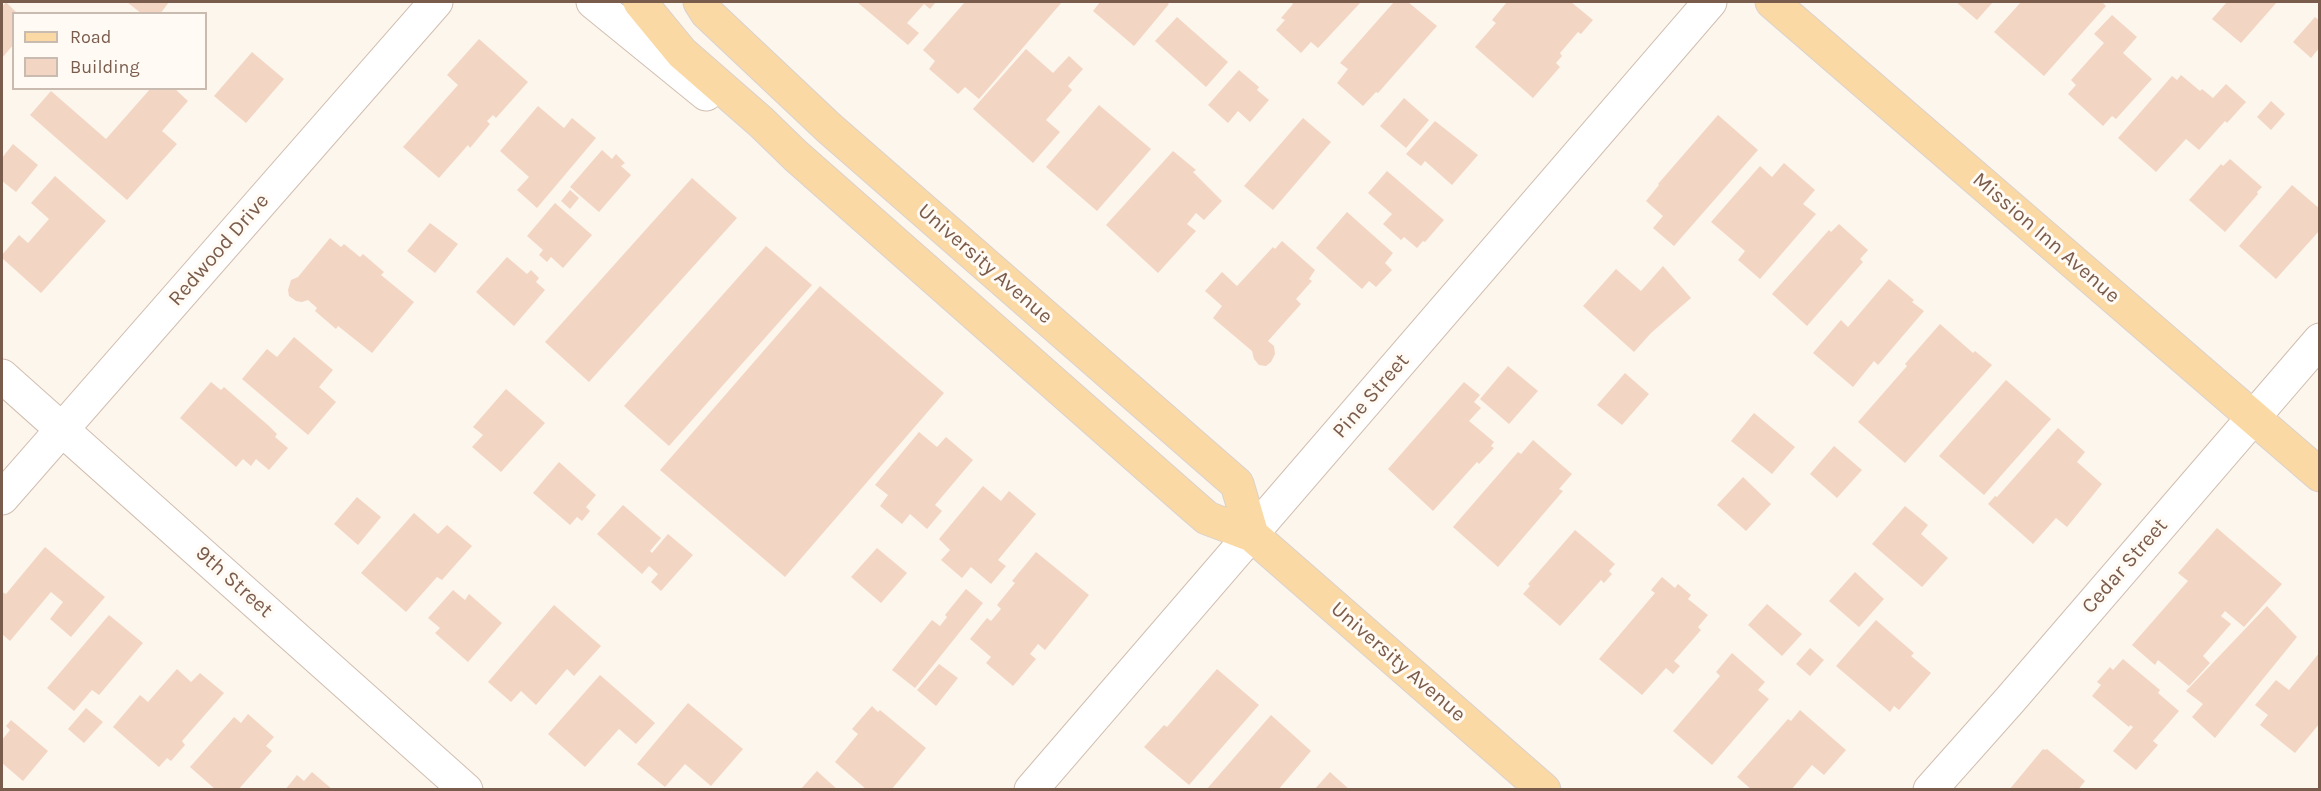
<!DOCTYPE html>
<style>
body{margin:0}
#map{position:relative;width:2321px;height:791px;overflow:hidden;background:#fdf6ec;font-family:Karla,sans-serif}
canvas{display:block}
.frame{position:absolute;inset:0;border:3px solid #7a5c4d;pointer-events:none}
.legend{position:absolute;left:12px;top:12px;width:195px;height:78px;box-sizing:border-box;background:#fffaf3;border:2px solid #cabbb1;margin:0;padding:8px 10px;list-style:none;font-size:18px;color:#7a5c4d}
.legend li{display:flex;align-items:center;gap:12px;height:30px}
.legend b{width:30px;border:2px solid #cabbb1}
</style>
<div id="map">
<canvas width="2321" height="791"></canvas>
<div class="frame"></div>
<ul class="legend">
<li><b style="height:8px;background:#fbd9a5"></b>Road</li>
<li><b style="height:16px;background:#f3d5c3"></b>Building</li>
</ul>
</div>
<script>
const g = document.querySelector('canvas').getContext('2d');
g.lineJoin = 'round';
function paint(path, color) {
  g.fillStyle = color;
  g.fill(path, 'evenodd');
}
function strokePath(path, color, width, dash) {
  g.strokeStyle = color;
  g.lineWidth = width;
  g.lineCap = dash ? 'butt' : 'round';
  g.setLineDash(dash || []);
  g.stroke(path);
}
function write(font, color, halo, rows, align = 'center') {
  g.font = font + ' Karla,sans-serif';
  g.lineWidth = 6;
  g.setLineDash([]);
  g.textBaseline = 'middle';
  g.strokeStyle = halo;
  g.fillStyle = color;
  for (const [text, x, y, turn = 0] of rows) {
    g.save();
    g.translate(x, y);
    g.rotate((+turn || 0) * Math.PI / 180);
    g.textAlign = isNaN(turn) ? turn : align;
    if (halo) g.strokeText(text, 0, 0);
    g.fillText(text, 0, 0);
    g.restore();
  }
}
const building = new Path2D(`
 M6 2 18 14H14V44L2 58V7Z
 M127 2H169L160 14H142Z
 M857 2H936L930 9 924 4 907 23 919 33 908 45Z
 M965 2H1062L979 99 965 87 958 94 929 69 935 61 923 50Z
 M1100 2H1166L1169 4 1134 46 1093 11Z
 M1291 2H1361L1318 48 1311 42 1301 53 1276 30 1285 20 1281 18 1293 4Z
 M1394 2H1408L1437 26 1378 93 1376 92 1363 106 1337 83 1348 69 1340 63Z
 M1507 2H1571L1593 20 1581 34 1578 32 1560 53 1562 56 1556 63 1560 67 1533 98 1475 47 1496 23 1492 20Z
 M1956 2H1993L1977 20Z
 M2021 2H2102L2106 6 2044 76 1994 32Z
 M2227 2H2277L2241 43 2212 19Z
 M2112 15 2137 37 2123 53 2152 79 2116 119 2112 116 2103 126 2068 94 2076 85 2071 80 2104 43 2094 34Z
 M1177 17 1228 62 1206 87 1155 41Z
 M2315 17 2320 21V47L2311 58 2293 42Z
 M479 39 528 82 496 118 493 115 487 121 490 124 470 148 468 145 439 178 403 147 458 85 447 75Z
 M1026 49 1053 73 1069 56 1083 69 1068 86 1072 90 1046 120 1060 132 1033 163 973 109Z
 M252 52 284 79 246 123 214 96Z
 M1239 70 1259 87 1257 90 1269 100 1250 122 1238 111 1228 123 1208 105Z
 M2181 75 2200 91 2202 89 2213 98 2226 84 2246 102 2227 123 2225 121 2199 150 2186 139 2156 172 2118 138 2172 76 2177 80Z
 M151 88H174L188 101 162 131 177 144 127 200 30 115 51 91 106 139Z
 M1404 98 1429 120 1406 148 1380 126Z
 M2271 101 2285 114 2271 130 2257 117Z
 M1099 105 1151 149 1097 211 1046 167Z
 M538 106 564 128 572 118 596 138 537 208 517 190 529 177 500 151Z
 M1718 115 1758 150 1674 246 1653 228 1663 216 1646 201 1659 185 1658 184Z
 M1303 118 1331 142 1273 210 1244 186Z
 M1435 121 1478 155 1452 185 1425 161 1421 166 1406 154Z
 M13 144 38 165 16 192 2 181V158Z
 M602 150 612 159 616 154 625 163 621 166 631 175 599 212 570 187Z
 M1173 151 1196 170 1193 172 1222 201 1204 220 1196 213 1187 224 1196 231 1158 273 1106 225Z
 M2230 159 2262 187 2257 192 2258 194 2225 232 2189 200 2221 164 2223 166Z
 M1784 163 1815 190 1803 204 1816 214 1760 279 1738 260 1745 251 1711 222 1760 166 1772 177Z
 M1387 171 1444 220 1425 242 1423 241 1417 248 1404 237 1401 240 1383 224 1392 214 1368 193Z
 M55 176 106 221 41 293 2 258V255L19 235 28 243 49 219 31 203Z
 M692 178 737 218 589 382 545 342Z
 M2292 185 2320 209V230L2276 279 2239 246Z
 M570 190 579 198 570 209 561 201Z
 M555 203 592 235 563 268 551 257 547 262 539 255 543 250 527 236Z
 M1347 212 1393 253 1385 263 1392 270 1376 287 1369 281 1362 289 1316 248Z
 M430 223 458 244 435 273 407 251Z
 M1839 224 1868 250 1860 259 1863 262 1807 326 1772 294 1829 230 1831 232Z
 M330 238 341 247 344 244 360 257 363 254 384 272 381 275 414 302 372 353 338 326 336 329 315 311 317 308 308 300 302 302 296 301 289 296 288 290 291 280 298 277Z
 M1282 241 1315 270 1309 279 1312 281 1296 299 1301 304 1268 341 1274 346 1275 354 1271 362 1266 366 1259 365 1254 359 1252 351 1213 318 1222 306 1205 291 1222 272 1237 286 1273 247 1275 249Z
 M766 246 812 285 669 446 624 406Z
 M507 257 527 274 531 270 539 278 536 282 545 290 514 326 476 292Z
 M1663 266 1691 298 1651 333 1634 352 1583 306 1616 269 1641 291Z
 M1889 279 1914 300 1912 302 1924 311 1878 365 1874 361 1853 387 1813 353 1841 320 1848 327Z
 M820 286 944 393 785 577 660 470Z
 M1940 324 1973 353 1975 351 1992 365 1905 463 1858 422 1907 366 1905 364Z
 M294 337 333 370 319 387 336 402 308 435 242 379 267 349 277 357Z
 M1508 366 1538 391 1509 424 1480 399Z
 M1625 373 1649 394 1622 425 1597 405Z
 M2006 380 2051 419 1984 495 1939 456Z
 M211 382 221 390 224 387 269 426 277 434 275 437 288 448 269 470 256 459 251 466 243 459 236 467 180 418Z
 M1464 382 1480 395 1474 402 1481 408 1469 421 1494 442 1491 446 1494 448 1479 464 1477 462 1433 511 1388 469Z
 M506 389 545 423 501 472 472 447 483 435 473 427Z
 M1754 413 1795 447 1772 474 1731 441Z
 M2058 428 2085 452 2077 462 2102 484 2067 527 2056 518 2033 544 1988 504 1995 496 1997 497Z
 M919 432 937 447 946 437 973 460 935 505 942 511 927 529 910 514 902 524 880 506 888 495 875 485Z
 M1533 440 1572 474 1559 489 1563 491 1498 567 1453 527 1518 452 1521 454Z
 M1834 446 1862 470 1837 498 1810 474Z
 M559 462 596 495 586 507 590 511 582 521 577 517 570 525 533 493Z
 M1743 477 1771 504 1746 531 1717 505Z
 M983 486 1001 501 1009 491 1036 514 998 560 1006 566 991 584 971 567 962 578 941 560 950 550 939 539Z
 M357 497 381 517 358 545 334 524Z
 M623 505 661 538 650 551 652 553 668 534 693 555 661 591 651 582 658 574 649 566 642 574 597 534Z
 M1905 506 1928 525 1921 534 1948 558 1922 587 1872 544Z
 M414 513 438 534 447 525 472 546 442 580 437 577 406 612 361 573Z
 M2217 528 2282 584 2244 627 2225 611 2221 616 2231 624 2203 656 2210 663 2189 686 2158 660 2155 665 2132 645 2188 581 2178 573Z
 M1575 530 1615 564 1609 571 1612 574 1604 583 1601 580 1560 626 1523 594 1530 586 1528 584Z
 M45 547 105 597 71 637 50 619 63 602 51 592 10 641 2 634V592L6 594Z
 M877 548 907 573 881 603 851 577Z
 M1036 552 1089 595 1045 650 1038 644 1030 654 1036 659 1013 686 986 663 991 657 970 639 987 618 991 621 1001 609 997 605 1015 583 1012 581Z
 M1855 572 1884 599 1859 627 1829 601Z
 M1662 577 1675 588 1678 584 1691 595 1688 599 1708 615 1698 627 1701 630 1674 661 1680 666 1673 674 1666 668 1642 695 1599 659 1655 593 1651 590Z
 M966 589 983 603 915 688 892 670 932 620 940 626 947 617 945 615Z
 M453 590 465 600 469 594 502 623 468 662 435 633 440 628 428 618Z
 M1767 604 1802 634 1782 656 1748 625Z
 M554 605 601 646 574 676 567 669 536 705 521 691 511 702 488 682Z
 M2267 606 2297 637 2215 738 2192 717 2203 704 2186 691Z
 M109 615 143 643 99 695 92 690 74 711 47 688Z
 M1876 620 1914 653 1911 656 1931 673 1899 710 1894 706 1890 712 1836 666Z
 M1810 648 1824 660 1810 676 1796 664Z
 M2320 652V723L2295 753 2260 725 2268 715 2255 705 2276 680 2289 690Z
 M1732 653 1765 682 1758 690 1769 699 1712 765 1673 731 1720 676 1716 672Z
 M2123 659 2160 690 2158 693 2179 711 2153 741 2158 745 2136 770 2113 751 2133 727 2130 725 2129 727 2092 696 2101 685 2097 682 2110 667 2113 670Z
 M939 664 958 678 936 706 917 690Z
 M177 669 191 682 200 673 224 693 182 741 185 745 171 761 167 758 159 767 113 727 140 695 148 702Z
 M1217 669 1259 705 1189 785 1144 747 1164 725 1167 727Z
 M600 675 655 723 636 744 619 729 585 767 548 734Z
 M688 703 743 749 711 786 685 764 665 787 637 764Z
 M872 706 878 712 880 710 926 748 891 790H867L835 762 858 734 852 729Z
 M86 708 103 722 84 743 68 729Z
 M1800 710 1846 750 1824 775 1812 765 1791 790H1752L1737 777 1788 719 1791 721Z
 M248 714 274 737 266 746 272 751 238 790H216L190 767 234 717 241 723Z
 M1271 715 1311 751 1278 790H1206Z
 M11 720 48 751 23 781 2 763V740L10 730 6 726Z
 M2043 749 2045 750 2047 749 2085 781 2078 790H2009Z
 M817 771 838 790H800Z
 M312 772 333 790H285L297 775 304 781Z
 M1330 772 1350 790H1314Z`);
const minor = new Path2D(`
 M593 2 706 94
 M2 376 466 790
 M2 498 436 2
 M1031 790 1710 2
 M1930 790 2010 700 2320 340`);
const primary = new Path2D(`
 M640 2 682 53 761 122 796 156 1192 505 1207 518 1252 535 1544 790
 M700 2 707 13 829 128 1237 484 1252 535
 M1772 2 2320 475`);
const streetNames = [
 ["Mission Inn Avenue",2046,238,41],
 ["Redwood Drive",219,250,-49],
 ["University Avenue",985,264,41],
 ["Pine Street",1371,396,-49],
 ["Cedar Street",2125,566,-49],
 ["9th Street",234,582,42],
 ["University Avenue",1398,662,41]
];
paint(building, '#f3d5c3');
strokePath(minor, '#d1beb0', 35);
strokePath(primary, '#dad1cd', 35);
strokePath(minor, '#fff', 33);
strokePath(primary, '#fbd9a5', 33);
write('21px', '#7a5c4d', '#fffaf3', streetNames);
</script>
